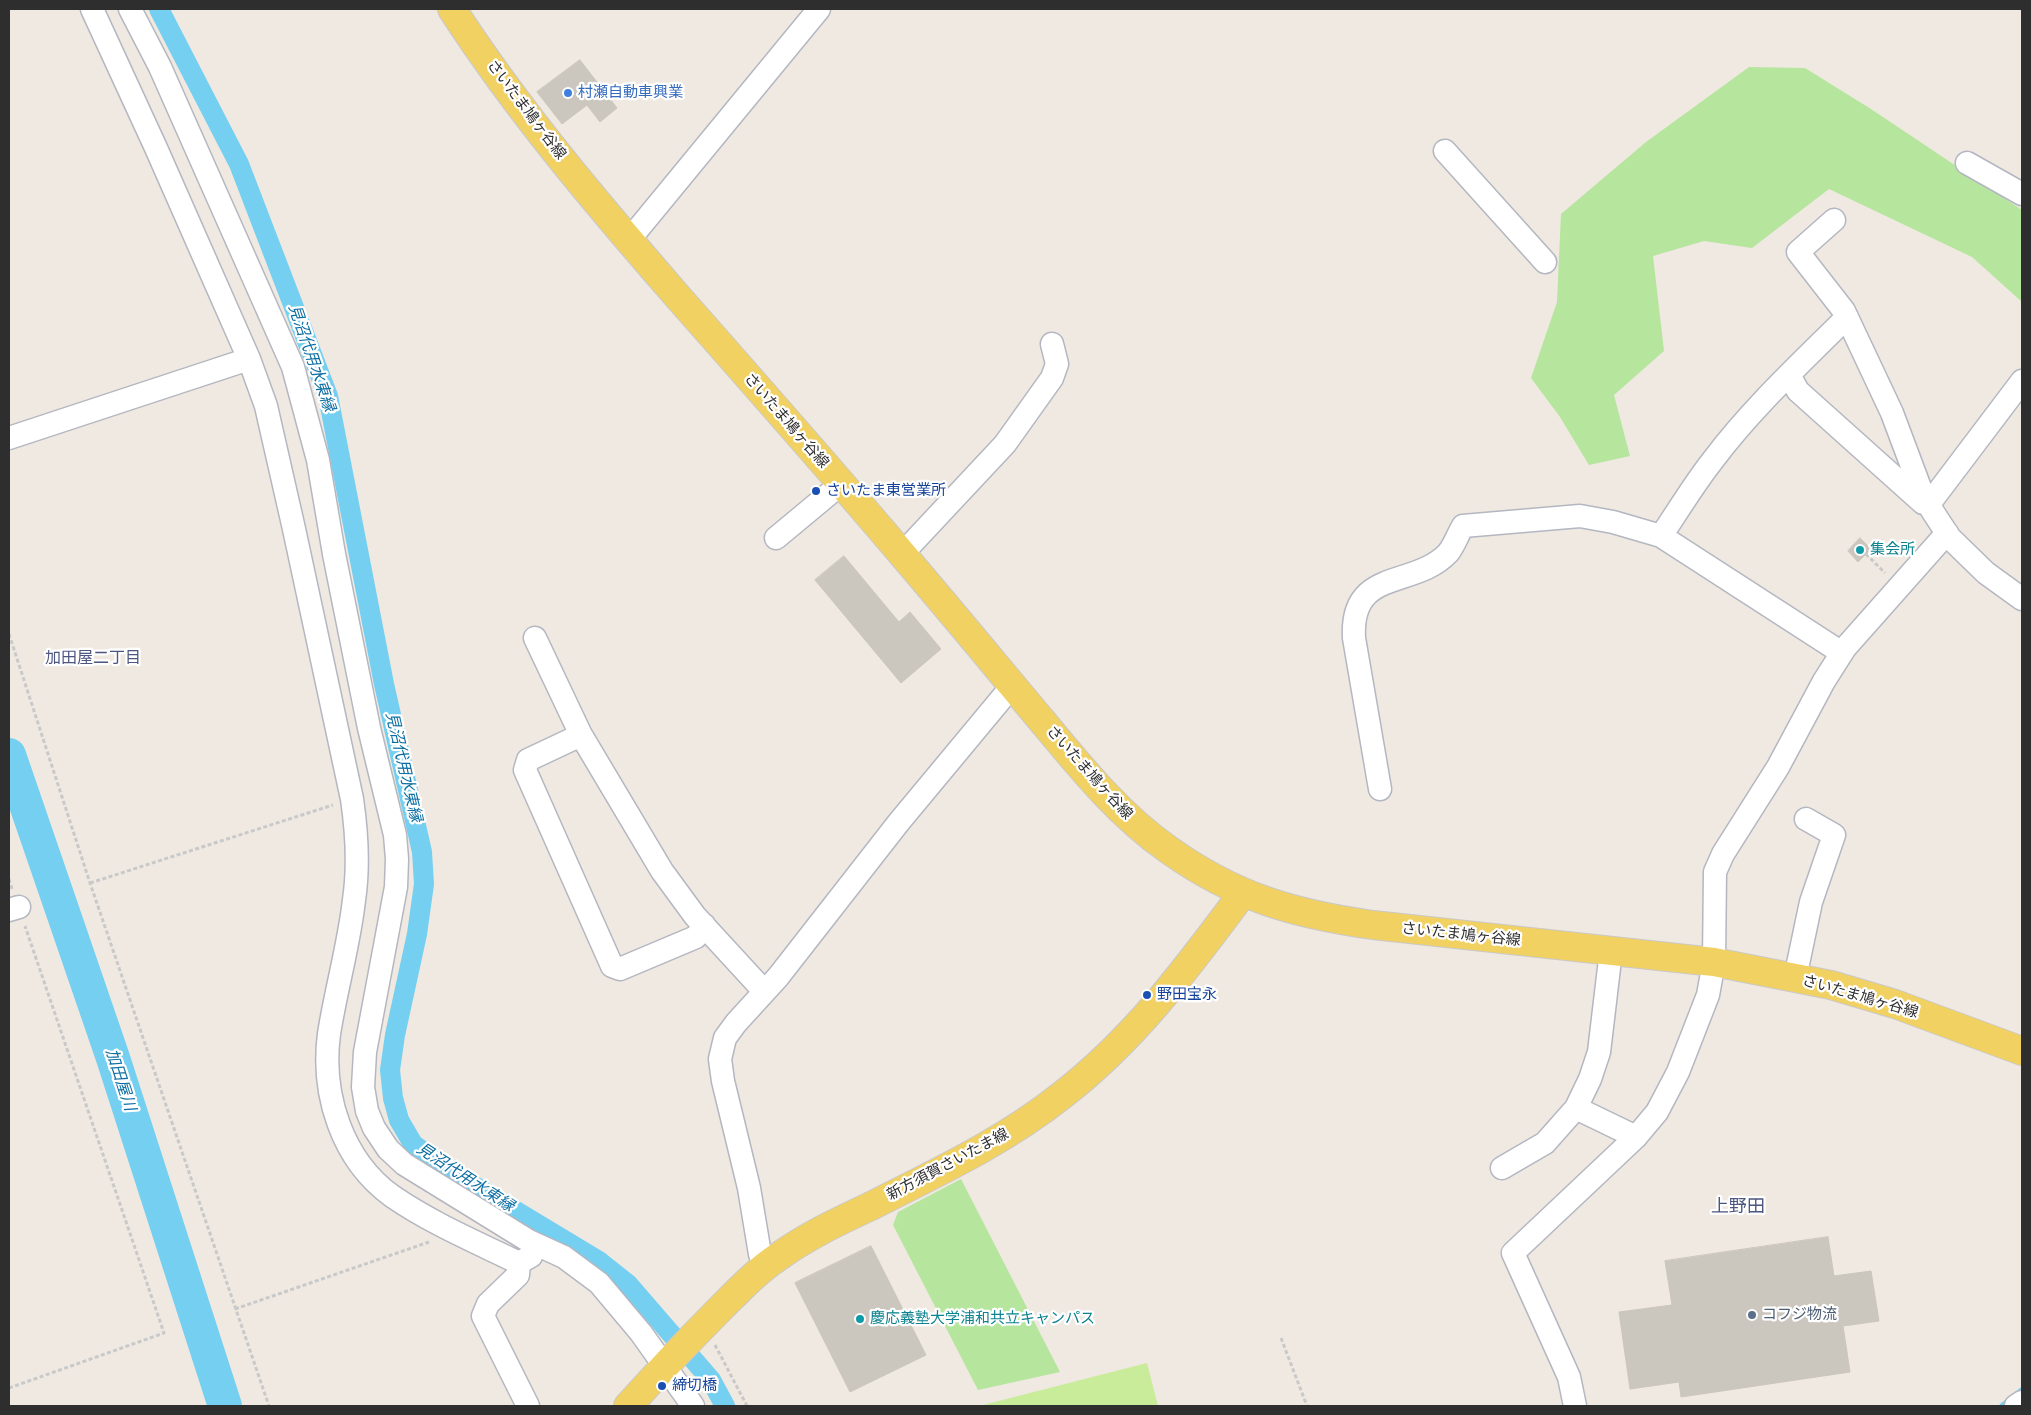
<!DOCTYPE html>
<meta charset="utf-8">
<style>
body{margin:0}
#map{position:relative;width:2031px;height:1415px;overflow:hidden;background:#efe9e1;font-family:"Varela Round",sans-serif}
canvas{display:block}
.frame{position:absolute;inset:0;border:10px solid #2e2e2e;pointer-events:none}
</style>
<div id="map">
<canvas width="2031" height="1415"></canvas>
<div class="frame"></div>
</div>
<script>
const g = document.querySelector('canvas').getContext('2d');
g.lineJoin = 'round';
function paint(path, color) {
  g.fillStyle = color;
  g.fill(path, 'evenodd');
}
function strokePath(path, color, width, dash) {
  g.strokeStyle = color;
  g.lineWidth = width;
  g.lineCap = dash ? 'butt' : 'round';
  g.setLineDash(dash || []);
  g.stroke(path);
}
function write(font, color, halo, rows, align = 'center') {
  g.font = font + ' "Varela Round","Noto Sans JP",sans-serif';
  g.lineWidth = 4.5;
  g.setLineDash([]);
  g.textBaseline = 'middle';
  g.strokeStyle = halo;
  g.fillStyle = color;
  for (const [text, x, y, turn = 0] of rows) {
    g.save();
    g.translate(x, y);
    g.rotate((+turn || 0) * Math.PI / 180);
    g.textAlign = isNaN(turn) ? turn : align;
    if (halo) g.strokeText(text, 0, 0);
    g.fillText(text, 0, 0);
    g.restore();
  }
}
const green = new Path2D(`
 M1749 67 1805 68 1871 109 2022 210V302L1972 257 1829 189 1752 248 1704 241 1653 256 1664 351 1614 395 1630 456 1589 465 1560 417 1531 378 1557 302 1561 214 1646 142Z
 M961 1179 1060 1372 978 1390 893 1225 898 1212Z`);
const pitch = new Path2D(`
 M1147 1363 1158 1406H979Z`);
const stream = new Path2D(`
 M2002 1406 2022 1390`);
const canal = new Path2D(`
 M159 9 239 164 328 396 384 684 422 852 424 884 417 934 395 1035 390 1070 393 1098 399 1120 413 1144 448 1170 599 1261 628 1284 711 1380 725 1406`);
const river = new Path2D(`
 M9 755 113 1058 225 1406`);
const building = new Path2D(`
 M580 60 617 108 600 122 587 105 562 124 537 92Z
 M1860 538 1871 549 1858 562 1848 551Z
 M844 556 899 622 910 612 941 649 901 683 815 580Z
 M1828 1237 1834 1276 1871 1271 1879 1321 1843 1326 1850 1372 1681 1397 1679 1382 1630 1389 1619 1312 1672 1305 1665 1261Z
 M871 1246 926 1355 850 1392 795 1283Z`);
const path = new Path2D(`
 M1866 554 1885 573
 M9 634 90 883 269 1406
 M9 879 12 889
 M90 883 333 805
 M235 1309 429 1242
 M1281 1338 1307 1406
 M715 1345 747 1406
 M9 1388 164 1333 25 926`);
const minor = new Path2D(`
 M92 9 156 148 249 359 266 406 294 529 352 799C357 833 359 866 354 900 349 945 336 989 329 1034 321 1094 342 1160 392 1196 431 1223 476 1242 519 1263
 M130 9 160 67 293 367 318 460 334 554 369 728 395 835 397 859 396 887 365 1052 363 1087 367 1111 374 1128 388 1149 404 1164 529 1241 564 1257 599 1283 641 1333 693 1406
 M1445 151 1545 262
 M1967 163 2022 194
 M1834 220 1798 252 1844 311 1892 413 1922 493 1933 512 1950 538 1986 573 2022 599
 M629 240 819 9
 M1789 375 1798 391 1923 503
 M9 438 249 359
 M1929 504 2022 381
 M1661 536C1678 511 1694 484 1713 460 1752 408 1801 363 1847 317
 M776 538 841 484
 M902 554 1005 444 1052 378 1057 364 1052 344
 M535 638 581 735 662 871 695 916 764 991
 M581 735 528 760 525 770 612 966 620 969 696 937 704 925
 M1380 789 1354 638C1350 567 1414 589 1448 553 1454 546 1458 534 1463 526L1580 516 1613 522 1661 536 1842 653
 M9 910 19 907
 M1795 978 1811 902 1834 835 1806 819
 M1576 1108 1636 1137
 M1502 1168 1545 1143 1576 1108 1590 1079 1599 1052 1611 951
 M764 1267 760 1254 749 1188 723 1081 720 1059 725 1038 736 1023 778 977 899 822 1012 686
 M528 1406 483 1316 488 1304 518 1275 519 1263 531 1256
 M1575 1406 1569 1377 1513 1253 1636 1137 1657 1112 1678 1072 1708 995 1714 962 1715 872 1723 854 1778 767 1824 681 1845 648 1947 533
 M2016 1406 2022 1402`);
const major = new Path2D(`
 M452 9C518 111 598 205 678 297 753 382 828 467 902 554 949 609 996 666 1043 722 1081 768 1120 816 1169 850 1235 897 1294 914 1373 925L1714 962 1831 985 1895 1004 2022 1051
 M628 1406C658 1373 689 1340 721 1308 739 1290 757 1271 778 1257 807 1236 839 1221 871 1206 936 1173 1003 1142 1061 1096 1135 1039 1187 968 1243 893`);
const markers = [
 [568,93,5,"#3f7fe0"],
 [816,491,5,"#1a4fb4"],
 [1860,550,5,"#0f9aa8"],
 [1147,995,5,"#1a4fb4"],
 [1752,1315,5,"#5c6f8a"],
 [860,1319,5,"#0f9aa8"],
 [662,1386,5,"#1a4fb4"]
];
const shopNames = [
 ["村瀬自動車興業",578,93]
];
const streetNames = [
 ["さいたま鳩ヶ谷線",526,110,53],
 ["さいたま鳩ヶ谷線",786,421,49],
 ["さいたま鳩ヶ谷線",1089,773,48],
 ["さいたま鳩ヶ谷線",1461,935,6],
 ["さいたま鳩ヶ谷線",1860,997,16],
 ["新方須賀さいたま線",948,1165,-28]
];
const transitNames = [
 ["さいたま東営業所",826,491],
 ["野田宝永",1157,995],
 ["締切橋",672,1386]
];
const cultureNames = [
 ["集会所",1870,550],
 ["慶応義塾大学浦和共立キャンパス",870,1319]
];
const serviceNames = [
 ["コフジ物流",1762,1315]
];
const waterNames = [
 ["見沼代用水東縁",311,358,71],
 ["見沼代用水東縁",403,767,77],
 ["加田屋川",120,1080,72],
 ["見沼代用水東縁",465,1178,33]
];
const neighbourhoodNames = [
 ["加田屋二丁目",93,659]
];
const quarterNames = [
 ["上野田",1738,1207]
];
paint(green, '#b6e59e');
paint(pitch, '#c9ec9a');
strokePath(stream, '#75cff0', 5.5);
strokePath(canal, '#75cff0', 20);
strokePath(river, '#75cff0', 34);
paint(building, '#cbc7bf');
strokePath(building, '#cbc5ba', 1);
strokePath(minor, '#b4b7c1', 25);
strokePath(major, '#c9c9c9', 30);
strokePath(path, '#c9c9c9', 3, [4, 2.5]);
strokePath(minor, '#fff', 22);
strokePath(major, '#f2d163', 28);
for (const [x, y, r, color] of markers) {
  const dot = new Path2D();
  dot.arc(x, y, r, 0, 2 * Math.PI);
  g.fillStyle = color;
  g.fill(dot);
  strokePath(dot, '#fff', 2);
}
write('15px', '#366cbe', '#fff', shopNames, 'left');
write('15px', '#2e2e2e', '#fff', streetNames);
write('15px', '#164399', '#fff', transitNames, 'left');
write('15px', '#0d838f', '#fff', cultureNames, 'left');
write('15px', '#4e5e75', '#fff', serviceNames, 'left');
write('italic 16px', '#0d6fa3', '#fff', waterNames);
write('16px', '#4d5680', '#fff', neighbourhoodNames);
write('18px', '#4d5680', '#fff', quarterNames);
</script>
